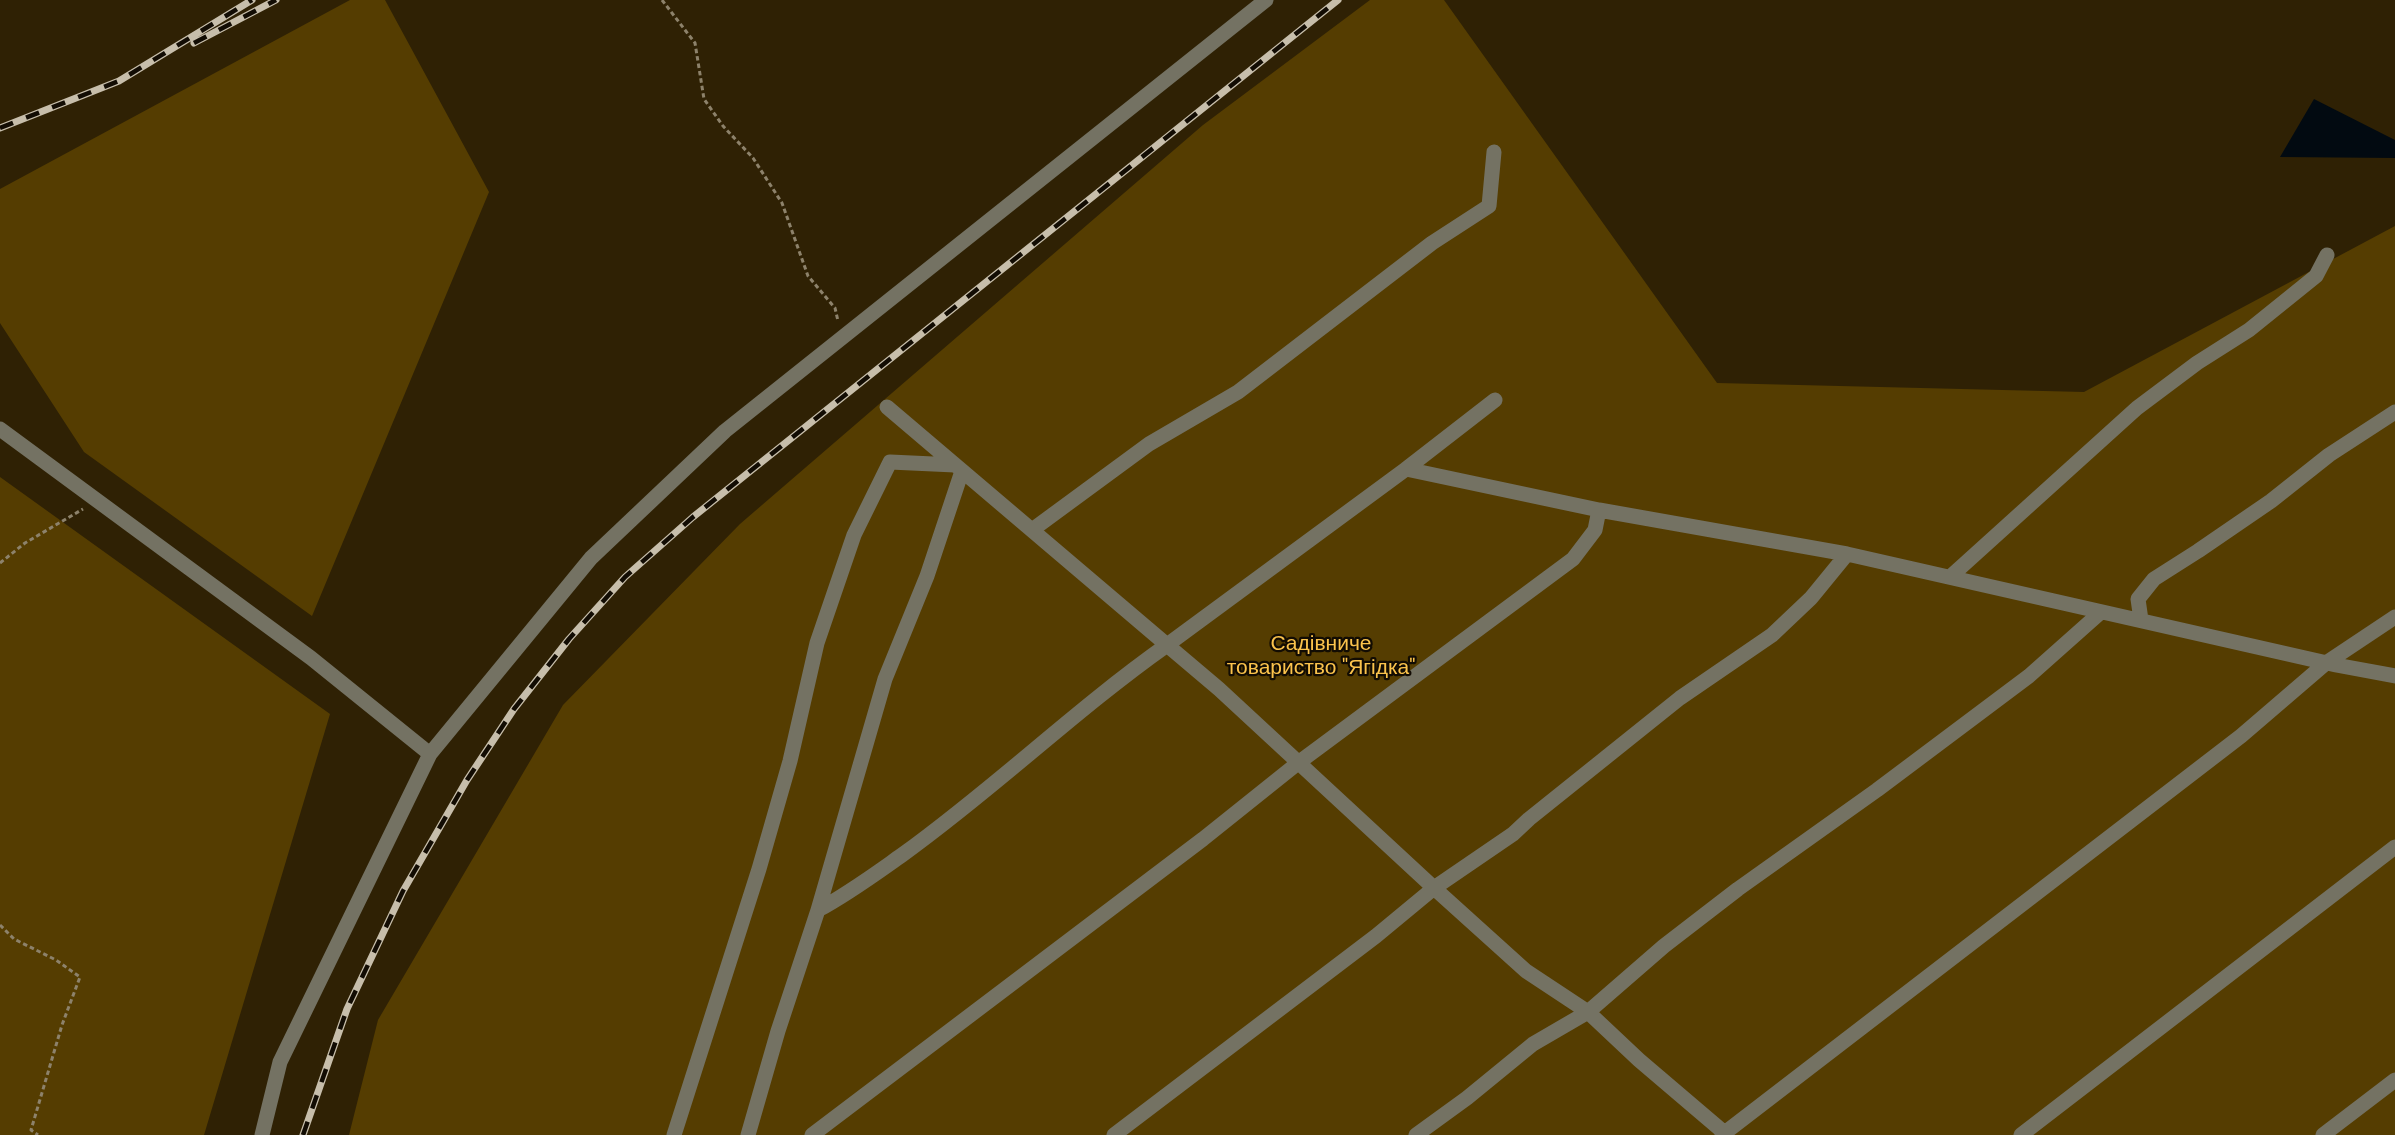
<!DOCTYPE html>
<meta charset="utf-8">
<style>
body{margin:0}
canvas{display:block;background:#2f2104}
</style>
<canvas width="2395" height="1135"></canvas>
<script>
const g = document.querySelector('canvas').getContext('2d');
g.lineJoin = 'round';
function paint(path, color) {
  g.fillStyle = color;
  g.fill(path, 'evenodd');
}
function strokePath(path, color, width, dash) {
  g.strokeStyle = color;
  g.lineWidth = width;
  g.lineCap = dash ? 'butt' : 'round';
  g.setLineDash(dash || []);
  g.stroke(path);
}
function write(font, color, halo, rows, align = 'center') {
  g.font = font + ' "DM Sans",sans-serif';
  g.lineWidth = 4.5;
  g.setLineDash([]);
  g.textBaseline = 'middle';
  g.strokeStyle = halo;
  g.fillStyle = color;
  for (const [text, x, y, turn = 0] of rows) {
    g.save();
    g.translate(x, y);
    g.rotate((+turn || 0) * Math.PI / 180);
    g.textAlign = isNaN(turn) ? turn : align;
    if (halo) g.strokeText(text, 0, 0);
    g.fillText(text, 0, 0);
    g.restore();
  }
}
const green = new Path2D(`
 M350 0H385L489 192 312 616 84 452 0 323V189Z
 M1370 0H1444L1717 383 2084 392 2395 226V1135H349L378 1020 563 705 740 524 1203 125Z
 M0 477 330 714 204 1135H0Z`);
const water = new Path2D(`
 M2314 99 2395 140V158L2280 157Z`);
const path = new Path2D(`
 M662 0 695 43 704 99 723 126 753 158 782 203 808 276 835 308 838 321
 M0 563 25 543 83 509
 M0 925 14 939 56 960 80 977 62 1025 31 1130 38 1135`);
const minor = new Path2D(`
 M887 407 1167 645 1406 469 1599 510 1847 554 2336 665 2395 676
 M0 429 311 658 430 754
 M1406 469 1495 400
 M1032 530 1149 444 1238 392 1432 243 1489 206 1494 152
 M1950 577 2137 408 2197 363 2249 330 2316 276 2327 255
 M2141 620 2138 599 2154 579 2198 551 2271 501 2329 455 2395 412
 M818 910 885 679 927 576 962 471
 M262 1135 280 1062 430 754 591 558 725 431 1266 0
 M674 1135 759 869 790 761 817 643 854 535 890 462 955 465
 M748 1135 778 1031 818 910C848 894 875 874 902 855 994 789 1075 710 1167 645L1219 689 1434 888 1526 971 1588 1012 1639 1060 1727 1135
 M812 1135 1203 839 1298 763 1573 559 1595 530 1599 510
 M1114 1135 1376 936 1434 888 1513 834 1529 819 1680 698 1772 635 1811 598 1847 554
 M1416 1135 1467 1098 1533 1044 1588 1012 1664 946 1738 889 1877 790 2029 676 2101 612
 M1722 1135 2241 736 2326 663 2395 617
 M2021 1135 2395 847
 M2323 1135 2395 1080`);
const rail = new Path2D(`
 M194 43 276 0
 M0 128 119 81 252 0
 M303 1135 347 1009 403 891 467 780 514 709 569 639 625 577 693 517 1338 0`);
const parkNames = [
 ["Садівниче",1321,644],
 ["товариство \"Ягідка\"",1321,668]
];
paint(green, '#553d01');
paint(water, '#020a11');
strokePath(path, '#8d826b', 3, [4.5, 3]);
strokePath(minor, '#747263', 15);
strokePath(rail, '#c7beab', 7);
strokePath(rail, '#120c03', 4.5, [14]);
write('21px', '#fbc34c', '#120c03', parkNames);
</script>
